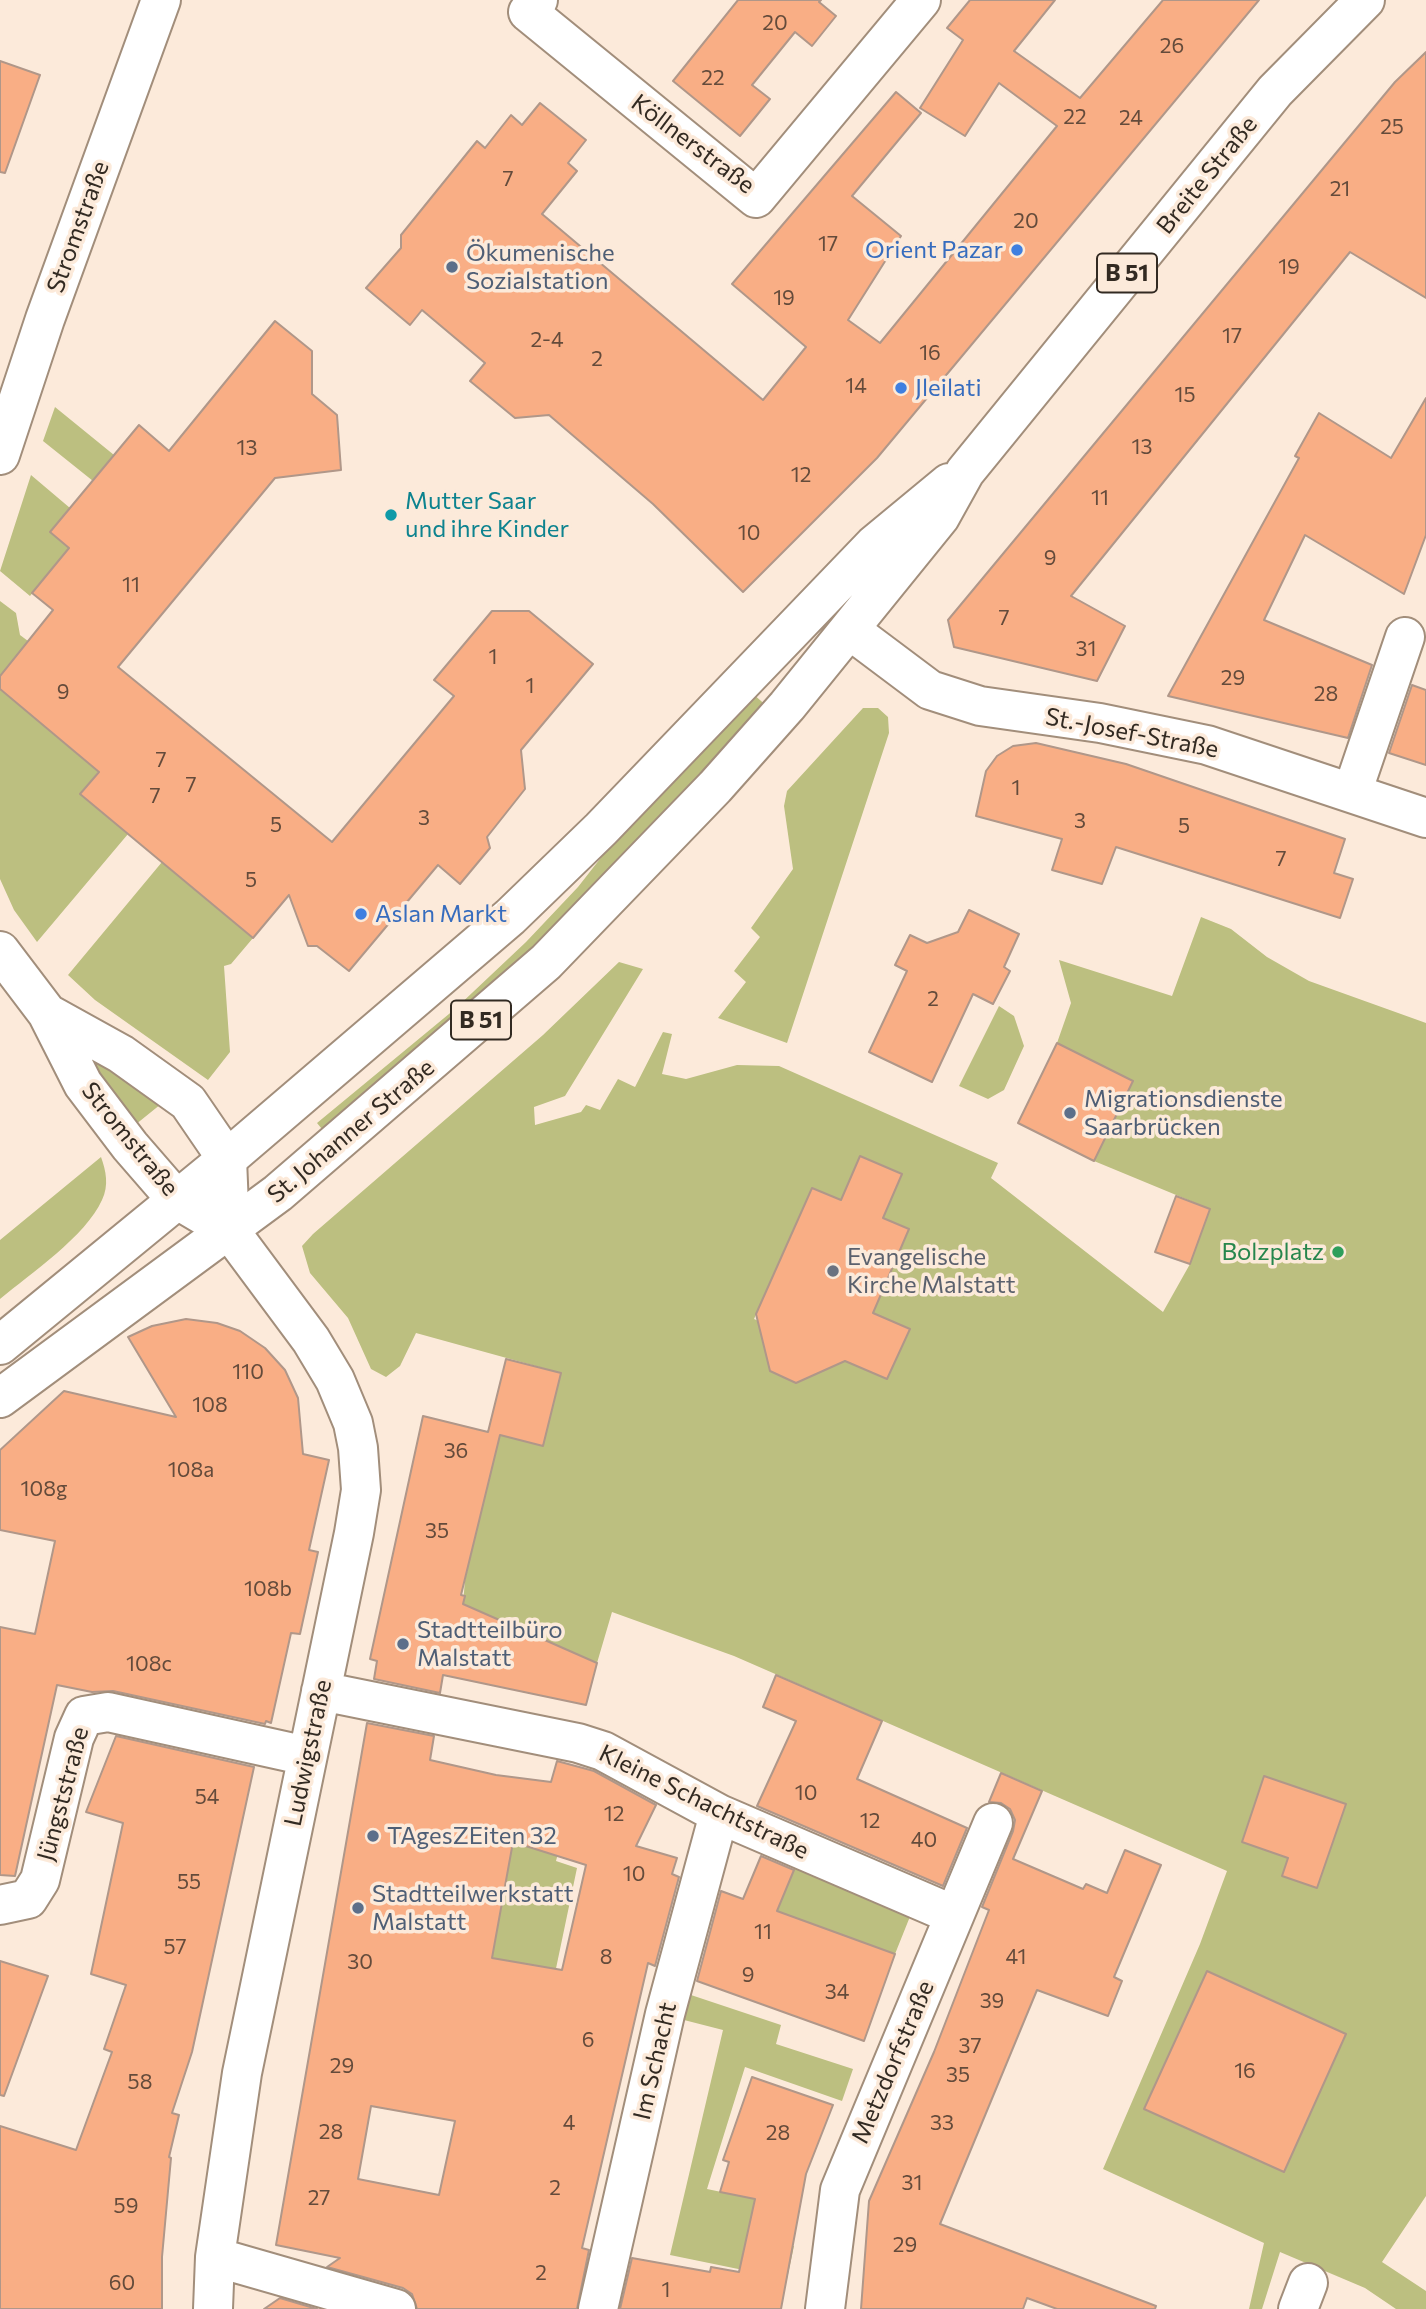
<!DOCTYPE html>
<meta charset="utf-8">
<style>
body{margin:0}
canvas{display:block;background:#fceada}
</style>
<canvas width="1426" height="2309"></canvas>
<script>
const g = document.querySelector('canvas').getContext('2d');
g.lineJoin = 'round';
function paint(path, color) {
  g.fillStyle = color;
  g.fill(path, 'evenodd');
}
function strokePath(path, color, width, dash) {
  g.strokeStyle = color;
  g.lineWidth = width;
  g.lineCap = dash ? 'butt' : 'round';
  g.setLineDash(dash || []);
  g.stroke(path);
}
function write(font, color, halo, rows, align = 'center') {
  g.font = font + ' Commissioner,sans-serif';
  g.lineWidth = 7;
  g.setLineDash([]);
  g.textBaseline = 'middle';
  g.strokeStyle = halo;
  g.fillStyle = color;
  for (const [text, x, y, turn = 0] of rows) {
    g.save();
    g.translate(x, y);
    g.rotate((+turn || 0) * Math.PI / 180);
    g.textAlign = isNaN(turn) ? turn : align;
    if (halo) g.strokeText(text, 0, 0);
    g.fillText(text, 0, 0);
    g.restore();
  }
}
const green = new Path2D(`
 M55 407 114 455 93 481 43 441Z
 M31 475 70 508 50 532 69 548 30 596 0 571Z
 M0 601 16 613 20 635 28 641 0 676Z
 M0 689 69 747H83L104 765 80 794 128 834 37 942 14 910 0 879Z
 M752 693 769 708 536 952 326 1134 317 1123 455 1009 526 942 578 887 614 841Z
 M863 708H878L888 717 889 733 787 1043 718 1018 746 982 734 971 760 937 751 928 793 869 784 806 787 791Z
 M162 862 253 938 231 964 224 966 230 1052 208 1080 95 1000 68 975Z
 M1201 917 1231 929 1267 957 1309 981 1426 1023V2196L1382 2262 1426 2291V2309H1396L1365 2288 1280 2252 1262 2309H1249L1264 2243 1103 2169 1200 1944 1227 1871 734 1656 612 1612 597 1663 463 1604 465 1580 500 1435 543 1445 561 1373 416 1333 400 1366 386 1377 371 1369 348 1318 310 1273 302 1246 313 1234 543 1035 619 962 643 969 565 1096 534 1107 535 1125 581 1112 586 1105 600 1110 618 1079 635 1087 663 1032 672 1034 662 1074 686 1079 737 1065 779 1066 998 1163 991 1178 1163 1312 1190 1264 1210 1209 1094 1161 1057 1043 1071 1003 1059 960 1172 996ZM860 1156 902 1174 883 1218 909 1230 873 1313 910 1329 887 1379 831 1355 822 1371 796 1383 770 1371 764 1345 770 1326 754 1319 812 1188 841 1200Z
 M999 1006 1014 1016 1024 1046 1004 1090 988 1099 959 1086Z
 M84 1049 161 1104 135 1125Z
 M101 1157C106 1171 109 1185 102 1200 86 1236 30 1274 0 1299V1240Z
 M517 1818 564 1830 556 1861 577 1868 508 2198 535 1965 492 1958Z
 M795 1866 911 1914 895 1954 777 1911Z
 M691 1995 781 2025 776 2044 853 2069 842 2101 745 2067 707 2189 755 2199 747 2238 794 2246 787 2279 670 2255 723 2030 684 2020Z`);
const building = new Path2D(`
 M738 0H821L819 2 836 16 812 46 795 32 752 85 770 99 740 136 673 81Z
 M970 0H1055L1014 51 1080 98 1163 0H1259L877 458 743 592 653 504 549 415 515 418 470 381 485 363 422 310 410 325 366 288 401 248V235L477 141 485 148 511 115 522 125 540 103 586 140 568 163 577 171 542 214 763 400 806 347 732 284 896 92 921 113 852 196 901 236 848 320 880 343 1057 126 999 83 965 136 920 108 963 40 947 28Z
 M1426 52V298L1350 252 1071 596 1125 626 1097 681 954 647 948 620 1395 82Z
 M0 61 40 75 5 173 0 172Z
 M275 321 312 351V394L337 415 341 470 275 478 118 667 332 842 454 696 434 680 492 611H529L593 664 521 750 525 789 487 837 490 848 460 884 438 865 349 971 317 946H308L289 895 253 938 80 794 99 772 0 689V676L53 610 32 593 69 548 50 532 139 425 169 451Z
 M1426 398V535L1404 594 1305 535 1264 620 1372 665 1348 738 1168 696 1299 458 1295 456 1319 413 1391 458Z
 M1412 685 1426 690V765L1389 753Z
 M1036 743 1126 764 1345 839 1334 873 1353 879 1340 918 1116 847 1102 884 1052 870 1062 839 976 816 986 771 997 756 1013 746Z
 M969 910 1019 934 1004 967 1010 971 993 1004 973 994 932 1082 869 1052 907 971 895 965 910 935 927 943 958 932Z
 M1057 1043 1133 1081 1094 1161 1018 1123Z
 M860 1156 902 1174 883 1218 909 1229 873 1313 910 1329 887 1379 845 1361 796 1383 770 1371 756 1314 812 1188 841 1200Z
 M1176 1196 1210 1209 1190 1264 1155 1252Z
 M186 1319 217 1323 240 1331 265 1348 285 1370 298 1398 303 1454 329 1460 309 1550 318 1552 300 1634 291 1633 271 1723 266 1721 265 1724 113 1691 92 1692 57 1685 15 1876 0 1875V1627L35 1634 55 1541 0 1530V1450L64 1391 176 1417 128 1337 152 1326Z
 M506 1359 561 1373 543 1446 500 1435 461 1595 465 1596 463 1604 597 1663 586 1705 443 1675 440 1693 374 1679 377 1661 370 1659 423 1416 488 1432Z
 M776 1675 882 1721 857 1779 967 1828 943 1886 757 1806 796 1721 763 1707Z
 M367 1723 434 1736 430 1760 496 1775 551 1782 557 1761 594 1771 656 1805 636 1846 677 1858 672 1874 679 1877 655 1966 648 1963 582 2248 589 2250 577 2309H417L412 2294 403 2288 327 2267 340 2258 276 2245ZM513 1842 586 1865 562 1970 492 1958ZM371 2106 455 2121 439 2195 358 2179Z
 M116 1736 254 1767 192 2052 172 2113 179 2115 169 2157 171 2158 162 2257V2309H0V2126L76 2150 112 2052 104 2049 126 1985 91 1974 123 1823 86 1812Z
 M1001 1773 1042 1791 1013 1859 1083 1889 1086 1884 1107 1893 1125 1850 1161 1865 1114 1977 1122 1981 1108 2016 1037 1990 940 2224 1156 2306 1155 2309H1057L1027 2298 1023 2309H861L869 2201 934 2052 989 1910 982 1907 1013 1831 1015 1820 1010 1809 1001 1803 989 1802Z
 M1264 1776 1346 1804 1317 1888 1282 1876 1288 1858 1242 1842Z
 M761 1856 794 1870 777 1911 895 1954 864 2041 697 1981 721 1891 743 1899Z
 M0 1961 48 1976 4 2096 0 2095Z
 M1207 1971 1346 2034 1284 2172 1144 2109Z
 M752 2077 833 2105 806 2174 781 2309H620L632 2258 710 2272 711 2267 739 2272 755 2199 720 2192 729 2162 723 2160Z
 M280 2298 317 2309H264Z`);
const street = new Path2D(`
 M538 0 528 12 756 198 921 0
 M0 455 45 319 161 0
 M850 630 930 690 980 706 1100 723 1207 745 1426 818
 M1352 793 1405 637
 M0 951 47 1013 83 1084 130 1146 176 1199 230 1231 311 1340 335 1380 353 1423 358 1448 361 1490 354 1533 242 2073 215 2257 213 2309
 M47 1013 121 1054 188 1102 227 1159 230 1231
 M321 1691 578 1743 603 1751 719 1814 954 1915
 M0 1905 28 1899 40 1880 74 1738 84 1716 108 1712 307 1756
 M215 2257 396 2309
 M598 2309 665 2014 719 1814
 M825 2309 840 2190 993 1823
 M1298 2309 1308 2283`);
const primary = new Path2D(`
 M0 1345 227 1159 510 917 601 829 874 545 949 483
 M0 1398 278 1193 546 962 715 787 787 706 940 517 965 472 1275 91 1365 0`);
const markers = [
 [1017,250,7,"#3f7fe0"],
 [452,267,7,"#5c6f8a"],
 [901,388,7,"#3f7fe0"],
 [391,515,7,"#0f9aa8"],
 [361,914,7,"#3f7fe0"],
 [1070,1113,7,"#5c6f8a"],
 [1338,1252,7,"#2e9e5b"],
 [833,1271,7,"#6b7280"],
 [403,1644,7,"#5c6f8a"],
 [373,1836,7,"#5c6f8a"],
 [358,1908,7,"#5c6f8a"]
];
const numberNames = [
 ["20",775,23],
 ["26",1172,46],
 ["22",713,78],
 ["22",1075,117],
 ["24",1131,118],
 ["25",1392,127],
 ["7",508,179],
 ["21",1340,189],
 ["20",1026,221],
 ["17",828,244],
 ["19",1289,267],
 ["19",784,298],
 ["17",1232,336],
 ["2-4",547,340],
 ["16",930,353],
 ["2",597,359],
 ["14",856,386],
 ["15",1185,395],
 ["13",1142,447],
 ["13",247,448],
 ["12",801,475],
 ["11",1100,498],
 ["10",749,533],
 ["9",1050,558],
 ["11",131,585],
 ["7",1004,618],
 ["31",1086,649],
 ["1",493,657],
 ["29",1233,678],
 ["1",530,686],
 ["9",63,692],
 ["28",1326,694],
 ["7",161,760],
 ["7",191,785],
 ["1",1016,788],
 ["7",155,796],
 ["3",424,818],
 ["3",1080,821],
 ["5",276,825],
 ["5",1184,826],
 ["7",1281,859],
 ["5",251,880],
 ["2",933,999],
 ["110",248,1372],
 ["108",210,1405],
 ["36",456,1451],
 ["108a",191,1470],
 ["108g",44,1489],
 ["35",437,1531],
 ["108b",268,1589],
 ["108c",149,1664],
 ["10",806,1793],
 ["54",207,1797],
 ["12",614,1814],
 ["12",870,1821],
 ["40",924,1840],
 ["10",634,1874],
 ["55",189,1882],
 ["11",763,1932],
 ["57",175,1947],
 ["8",606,1957],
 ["41",1016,1957],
 ["30",360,1962],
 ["9",748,1975],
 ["34",837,1992],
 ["39",992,2001],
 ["6",588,2040],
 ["37",970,2046],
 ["29",342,2066],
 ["16",1245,2071],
 ["35",958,2075],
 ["58",140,2082],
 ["4",569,2123],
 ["33",942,2123],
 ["28",331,2132],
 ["28",778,2133],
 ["31",912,2183],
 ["2",555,2188],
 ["27",319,2198],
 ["59",126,2206],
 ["29",905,2245],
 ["2",541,2273],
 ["60",122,2283],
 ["1",666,2290]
];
const shields = [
 [1127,273,60],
 [481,1020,60]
];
const shieldNames = [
 ["B 51",1127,273],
 ["B 51",481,1020]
];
const streetNames = [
 ["Köllnerstraße",693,144,37],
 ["Breite Straße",1207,175,-51],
 ["Stromstraße",78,227,-70],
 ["St.-Josef-Straße",1132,733,11],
 ["St. Johanner Straße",351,1131,-40],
 ["Stromstraße",130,1139,51],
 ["Ludwigstraße",308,1753,-78],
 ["Jüngststraße",63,1794,-75],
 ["Kleine Schachtstraße",704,1802,26],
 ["Im Schacht",655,2061,-77],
 ["Metzdorfstraße",893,2062,-67]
];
const shopNames = [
 ["Orient Pazar",1003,250,"right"],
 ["Jleilati",915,388],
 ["Aslan Markt",375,914]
];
const serviceNames = [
 ["Ökumenische",466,253],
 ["Sozialstation",466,281],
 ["Migrationsdienste",1084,1099],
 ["Saarbrücken",1084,1127],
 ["Stadtteilbüro",417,1630],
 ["Malstatt",417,1658],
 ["TAgesZEiten 32",387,1836],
 ["Stadtteilwerkstatt",372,1894],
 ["Malstatt",372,1922]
];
const cultureNames = [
 ["Mutter Saar",405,501],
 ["und ihre Kinder",405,529]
];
const leisureNames = [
 ["Bolzplatz",1324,1252]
];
const worshipNames = [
 ["Evangelische",847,1257],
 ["Kirche Malstatt",847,1285]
];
paint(green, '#bcbf80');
paint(building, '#f9ae85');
strokePath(building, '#b09789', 2);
strokePath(street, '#a28e7b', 42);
strokePath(primary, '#a28e7b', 42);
strokePath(street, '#fff', 38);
strokePath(primary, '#fff', 38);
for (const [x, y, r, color] of markers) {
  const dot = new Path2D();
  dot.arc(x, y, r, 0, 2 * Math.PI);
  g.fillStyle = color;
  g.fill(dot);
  strokePath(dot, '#fceada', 2.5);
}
write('21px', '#644b3b', null, numberNames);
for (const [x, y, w] of shields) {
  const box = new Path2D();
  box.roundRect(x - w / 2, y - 19.5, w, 39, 5);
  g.fillStyle = '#fceada';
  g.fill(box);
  strokePath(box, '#322a22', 2);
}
write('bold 23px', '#322a22', null, shieldNames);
write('24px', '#322a22', '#fceada', streetNames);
write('24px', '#366cbe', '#fceada', shopNames, 'left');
write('24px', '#4e5e75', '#fceada', serviceNames, 'left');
write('24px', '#0d838f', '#fceada', cultureNames, 'left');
write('24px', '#27864d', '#fceada', leisureNames, 'right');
write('24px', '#5b616d', '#fceada', worshipNames, 'left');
</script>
